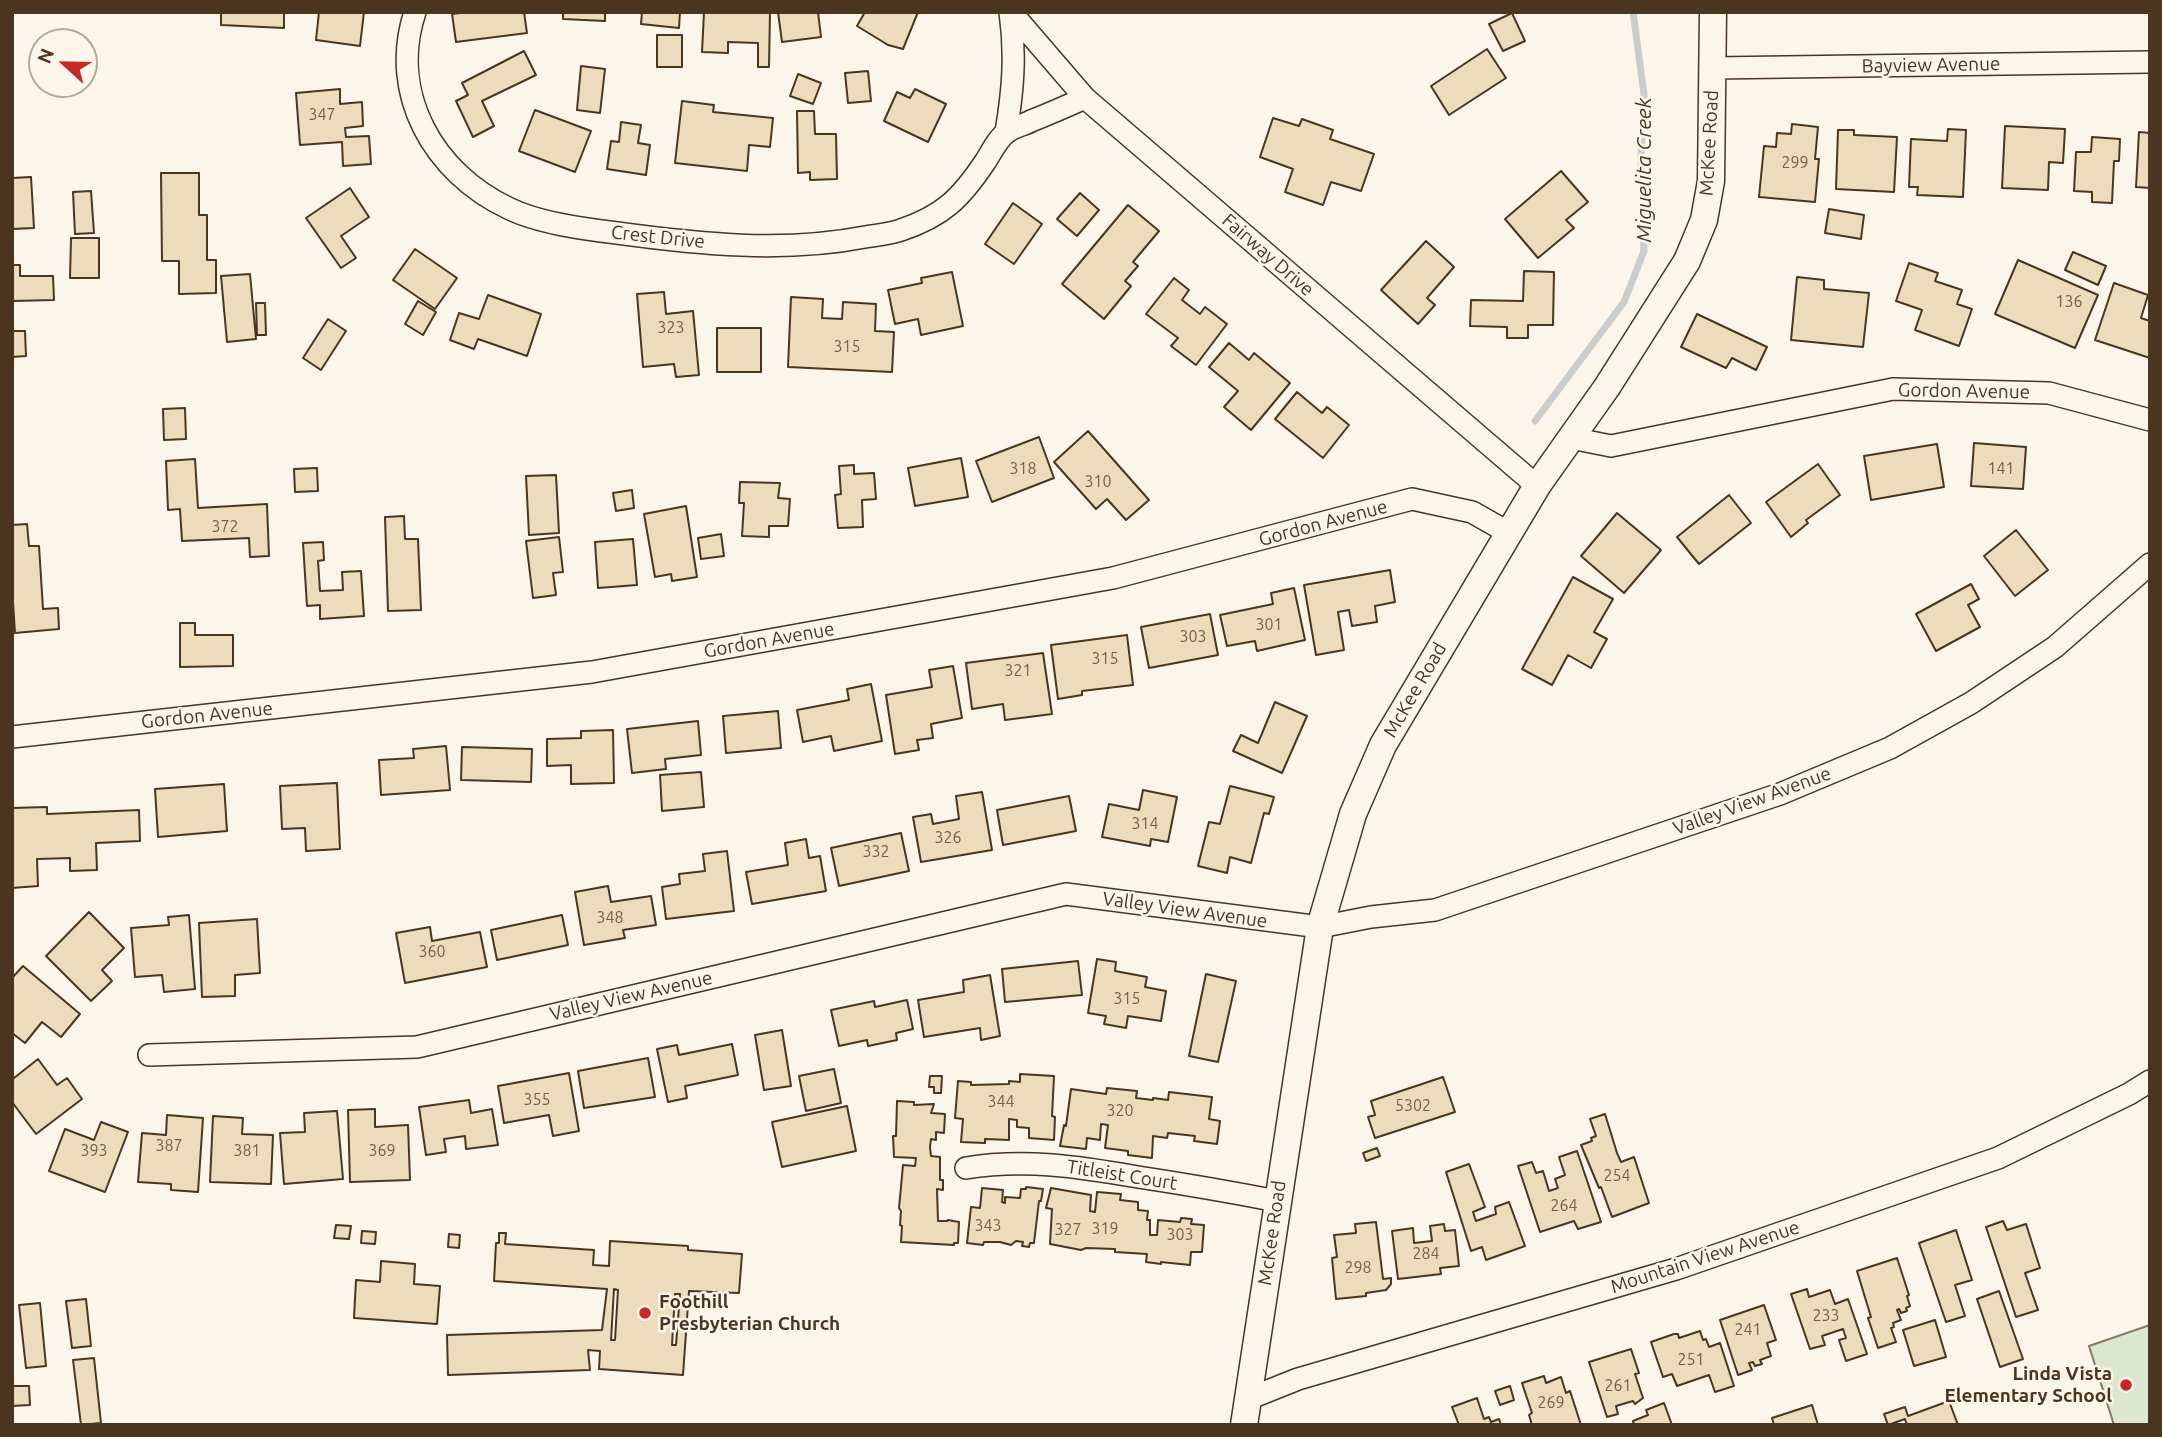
<!DOCTYPE html>
<style>
body{margin:0}
#map{position:relative;width:2162px;height:1437px;overflow:hidden;background:#fbf6e9;font-family:Ubuntu,sans-serif}
canvas{display:block}
.frame{position:absolute;inset:0;border:14px solid #4a3520;pointer-events:none}
.north{position:absolute;left:28px;top:28px;width:70px;height:70px;box-sizing:border-box;background:#fbf6e9;border:2px solid #b4a999;border-radius:50%;rotate:292deg;font-size:19px;font-weight:700;line-height:28px;text-align:center;color:#4a3520}
.north::after{content:'';display:block;margin:auto;width:24px;height:32px;background:#c62828;clip-path:polygon(50% 0,100% 100%,50% 72%,0 100%)}
</style>
<div id="map">
<canvas width="2162" height="1437"></canvas>
<div class="frame"></div>
<div class="north">N</div>
</div>
<script>
const g = document.querySelector('canvas').getContext('2d');
g.lineJoin = 'round';
function paint(path, color) {
  g.fillStyle = color;
  g.fill(path, 'evenodd');
}
function strokePath(path, color, width, dash) {
  g.strokeStyle = color;
  g.lineWidth = width;
  g.lineCap = dash ? 'butt' : 'round';
  g.setLineDash(dash || []);
  g.stroke(path);
}
function write(font, color, halo, rows, align = 'center') {
  g.font = font + ' Ubuntu,sans-serif';
  g.lineWidth = 5;
  g.setLineDash([]);
  g.textBaseline = 'middle';
  g.strokeStyle = halo;
  g.fillStyle = color;
  for (const [text, x, y, turn = 0] of rows) {
    g.save();
    g.translate(x, y);
    g.rotate((+turn || 0) * Math.PI / 180);
    g.textAlign = isNaN(turn) ? turn : align;
    if (halo) g.strokeText(text, 0, 0);
    g.fillText(text, 0, 0);
    g.restore();
  }
}
const green = new Path2D(`
 M2150 1325V1425H2114L2089 1346Z`);
const stream = new Path2D(`
 M1535 421 1624 302 1644 251 1641 157 1644 94 1633 12`);
const building = new Path2D(`
 M221 12H284V28L221 25Z
 M319 12H364L360 46 316 40Z
 M469 12H524L527 33 456 42 452 14Z
 M563 12H605V21L563 19Z
 M642 12H680L679 28 641 24Z
 M704 12H770L769 67H758V43L728 42V53L702 52Z
 M778 12H818L821 37 782 42Z
 M865 12H918L903 49 888 45 857 26Z
 M1512 13 1525 41 1503 51 1489 24Z
 M657 35H682V67H657Z
 M1487 49 1506 78 1449 115 1431 86Z
 M524 51 536 75 482 101 494 126 473 137 456 101 468 95 462 83Z
 M581 66 605 69 600 113 577 110Z
 M868 71 871 101 848 103 845 73Z
 M798 74 821 83 813 104 790 96Z
 M340 89V104L362 102 363 126 345 128 346 137 369 136 371 164 343 166 342 142 300 145 296 93Z
 M915 89 946 104 928 142 884 121 897 92 910 98Z
 M682 101 714 105 713 112 773 118 770 147 749 145 747 171 675 163Z
 M535 110 591 131 575 172 519 151Z
 M797 111H814L815 134H836L837 179 810 180V172L798 173Z
 M1273 118 1299 126 1302 119 1333 130 1330 139 1374 154 1361 191 1331 182 1323 205 1285 192 1293 169 1260 157Z
 M621 122 641 125 638 143 650 145 646 175 607 169 611 141 619 142Z
 M1792 124 1818 127 1815 159H1819L1815 202 1759 197 1764 146 1776 147 1777 133 1791 134Z
 M2005 126 2065 129 2063 163 2049 162 2048 190 2002 188Z
 M1948 129 1966 130 1963 197 1917 195 1918 187H1909L1911 139 1947 141Z
 M1838 130H1854V135L1897 137 1894 192 1836 189Z
 M2139 132 2150 133V188L2136 187Z
 M2092 137 2120 139 2119 161H2114L2112 203 2092 202V192L2074 191 2076 152H2091Z
 M1561 171 1588 202 1566 220 1574 228 1538 258 1505 219Z
 M161 173H199V215H207V260H216V293L179 294V261H162Z
 M31 177 34 228 12 229V178Z
 M350 188 369 217 341 236 356 258 341 268 306 218Z
 M91 191 94 233 75 234 73 192Z
 M1080 193 1099 210 1077 236 1057 219Z
 M1013 203 1042 224 1014 264 985 244Z
 M1128 205 1159 231 1133 262 1138 266 1125 281 1131 286 1104 319 1062 284Z
 M1829 209 1864 215 1861 239 1825 233Z
 M71 238H99V278H70Z
 M1426 241 1454 267 1427 298 1435 305 1418 324 1381 290Z
 M415 249 457 278 435 309 393 280Z
 M2073 252 2106 266 2098 285 2065 270Z
 M2018 260 2098 295 2075 348 1995 314Z
 M1909 263 1938 273 1935 281 1962 290 1957 304 1972 309 1959 346 1915 330 1922 310 1896 301Z
 M12 265H20V276H53L54 300 12 301Z
 M1524 271 1554 272 1553 325H1528V338H1507V327L1470 326 1471 300 1523 301Z
 M952 272 963 326 921 335 918 319 895 324 888 290 922 283 921 278Z
 M250 274 256 339 227 342 221 276Z
 M1797 277 1824 280V289L1869 293 1863 347 1791 340Z
 M1174 278 1189 290 1182 300 1200 314 1205 307 1227 324 1196 365 1171 346 1178 338 1146 314Z
 M2114 283 2148 295 2141 318 2150 321V358L2095 340Z
 M664 292 666 314 693 311 699 375 676 377 674 364 643 367 637 294Z
 M488 295 541 314 527 356 478 339 474 349 450 340 459 313 479 319Z
 M791 297 823 299 822 318 842 319 843 302 876 304 875 331 894 332 892 372 788 367Z
 M418 301 436 312 423 335 405 324Z
 M256 303H265L266 335H257Z
 M1697 314 1767 347 1756 370 1732 358 1726 368 1681 347Z
 M328 319 346 331 321 370 303 358Z
 M717 328H761V372H717Z
 M12 331H25L26 356 12 357Z
 M1229 343 1249 360 1254 353 1290 383 1251 430 1224 407 1238 391 1209 367Z
 M1297 392 1322 413 1327 407 1349 425 1323 458 1275 419Z
 M185 408 186 439 164 440 163 409Z
 M1088 431 1149 500 1126 520 1107 499 1096 509 1054 462Z
 M1039 437 1054 478 992 502 976 461Z
 M1974 443 2026 447 2023 489 1971 486Z
 M1937 444 1944 487 1871 500 1864 456Z
 M961 458 968 497 915 506 908 468Z
 M195 459 198 508 267 504 269 556 250 557 249 538 182 541 180 509 168 510 166 461Z
 M1818 464 1840 495 1806 520 1808 523 1791 537 1766 502Z
 M854 465V474L874 473 876 499 862 500 863 527 838 528 835 495 841 494 839 466Z
 M317 468 318 491 295 492 294 469Z
 M556 475 559 533 529 535 526 476Z
 M740 482 780 483 778 498 790 499 788 526H769V537L742 536 744 503H739Z
 M632 490 634 508 616 511 613 493Z
 M1729 495 1751 523 1699 564 1677 537Z
 M686 506 697 577 672 581 671 574 655 577 644 514Z
 M1617 513 1661 550 1624 593 1581 556Z
 M404 516 405 539H418L421 610 388 611 385 517Z
 M27 524 29 546H39L43 609 58 608 59 629 15 633 12 587V525Z
 M2016 530 2048 570 2015 596 1984 556Z
 M721 534 724 556 701 559 698 538Z
 M559 537 563 572 553 573 556 595 533 598 526 541Z
 M633 539 637 585 598 588 595 542Z
 M323 542 324 560 318 561 320 591 343 590 342 572 361 571 364 616 320 619V605L307 606 303 543Z
 M1390 570 1395 602 1375 606 1377 622 1352 626 1349 610 1338 612 1344 650 1316 655 1304 585Z
 M1573 577 1613 599 1594 632 1607 639 1591 668 1568 655 1552 685 1522 669Z
 M1971 584 1979 599 1968 605 1980 627 1936 651 1916 614Z
 M1294 588 1305 640 1257 651 1255 641 1227 646 1220 615 1273 604 1271 593Z
 M1210 614 1218 655 1149 668 1141 627Z
 M180 623H195V635H233V666L180 667Z
 M1127 635 1133 685 1082 691V695L1058 699 1051 645Z
 M1043 653 1052 714 1005 720 1003 704 972 709 966 663Z
 M953 666 962 718 931 724 933 738 917 740 919 750 895 754 886 695 932 687 929 670Z
 M871 684 882 741 834 751 831 736 803 742 797 710 849 700 847 689Z
 M1275 702 1307 716 1282 773 1233 751 1241 735 1258 743Z
 M778 711 781 748 726 753 723 716Z
 M698 721 701 755 665 759 666 769 632 773 627 729Z
 M613 730 614 783 571 784V765L547 766V739L581 738V731Z
 M446 746 450 790 381 795 379 760 414 758 413 749Z
 M462 747 532 749 531 782 461 780Z
 M701 772 704 807 662 811 660 775Z
 M337 783 340 849 306 851 305 828 282 829 280 786Z
 M224 784 227 831 158 837 155 789Z
 M1230 786 1274 797 1269 814 1264 813 1251 863 1230 857 1227 873 1198 866 1209 822 1220 824Z
 M1143 790 1177 797 1168 842 1151 839 1150 846 1102 837 1109 804 1139 810Z
 M982 792 992 850 921 862 913 817 931 814 933 824 959 819 956 796Z
 M1069 796 1076 831 1003 845 997 810Z
 M47 807V814L139 810 140 841 96 843 97 870 70 871V858L37 859 38 886 12 888V808Z
 M901 833 909 871 839 886 831 848Z
 M806 839 809 858 820 856 826 891 752 904 746 872 788 865 785 843Z
 M727 851 734 911 666 919 662 887 680 884 679 874 705 871 703 854Z
 M608 886 611 902 651 896 656 925 623 930 625 938 584 945 575 892Z
 M89 912 124 948 102 970 112 981 91 1001 46 956Z
 M189 915 195 989 164 992 162 975 135 977 131 928 169 925 168 917Z
 M562 915 568 945 497 960 491 930Z
 M257 919 260 973 235 975V996L202 997 199 923Z
 M430 927 432 941 480 932 487 967 405 983 396 933Z
 M1097 959 1116 962 1115 971 1147 977 1145 987 1166 991 1161 1021 1128 1016 1126 1028 1104 1024 1106 1016 1088 1013Z
 M1078 961 1082 995 1005 1002 1002 969Z
 M23 966 80 1014 61 1037 42 1022 25 1043 12 1033V978Z
 M1206 974 1236 981 1218 1062 1189 1056Z
 M990 975 1000 1036 981 1040 980 1028 924 1037 918 1000 964 992 963 980Z
 M907 1000 913 1029 896 1033 897 1040 868 1046 867 1040 839 1046 831 1010 874 1001 875 1007Z
 M782 1030 791 1086 764 1090 755 1035Z
 M732 1044 738 1075 685 1086 687 1098 668 1102 657 1049 677 1045 679 1055Z
 M648 1058 655 1097 584 1108 578 1071Z
 M38 1059 57 1085 67 1078 82 1099 36 1134 12 1102V1076L14 1078Z
 M834 1069 841 1103 806 1111 799 1076Z
 M569 1073 579 1131 553 1136 549 1115 504 1123 498 1086Z
 M1020 1074 1054 1076 1052 1116 1055 1117 1054 1140 1029 1138V1128L1017 1127V1120L1009 1119V1140L985 1139V1143L961 1142 963 1119 955 1118 958 1081 971 1082V1085L1009 1084V1081L1020 1082Z
 M930 1076H942L941 1093H934V1087H929Z
 M1443 1077 1455 1112 1375 1138 1368 1117 1375 1115 1371 1101Z
 M1107 1088 1137 1091 1136 1098 1153 1100V1098L1168 1100 1169 1092 1212 1097 1209 1119 1220 1121 1217 1144 1194 1141 1195 1136 1168 1133 1167 1138 1153 1136 1152 1158 1128 1155V1151L1105 1148 1108 1125 1101 1124 1100 1140 1087 1138 1086 1149 1060 1146 1064 1125 1066 1126 1071 1089 1106 1094Z
 M469 1100 471 1113 492 1109 498 1145 466 1149 465 1136 444 1139 446 1152 426 1155 419 1107Z
 M897 1101 914 1102V1105L934 1104 931 1113 945 1114 944 1133 936 1132V1140L931 1139 930 1147 931 1156 940 1157V1180H943V1190L937 1189 938 1221H947L948 1220 959 1222 958 1243H954V1245L901 1242 902 1226 900 1225 901 1211 899 1208 903 1165 915 1166 916 1158 894 1157 893 1136H896Z
 M847 1106 856 1151 782 1167 772 1122Z
 M375 1109V1127L408 1125 410 1180 350 1182 348 1110Z
 M337 1111 343 1179 284 1184 280 1133 305 1132 304 1113Z
 M1605 1114 1617 1153 1621 1162 1634 1157 1649 1203 1612 1217 1601 1187 1599 1188 1581 1145 1592 1141 1591 1138 1596 1136 1590 1119Z
 M167 1115 203 1118 198 1192 171 1190V1184L138 1182 142 1133 166 1135Z
 M213 1116 243 1118 242 1134 273 1135 271 1184 210 1182Z
 M101 1122 128 1132 105 1192 49 1171 65 1129 94 1140Z
 M1377 1148 1380 1156 1366 1161 1363 1153Z
 M1577 1151 1601 1222 1578 1229 1574 1221 1540 1232 1518 1166 1532 1162 1536 1173 1543 1171 1549 1191 1558 1188 1555 1179 1565 1175 1559 1157Z
 M1469 1164 1485 1207 1473 1212 1476 1221 1496 1214 1495 1207 1509 1202 1525 1246 1486 1260 1482 1247 1471 1251 1446 1172Z
 M1026 1187 1043 1189 1041 1201H1039L1034 1243H1030L1029 1247 1022 1246 1023 1242 1016 1241 1011 1245 1000 1242H984L983 1245 967 1243 971 1207 980 1208 982 1188 1003 1190 1002 1202 1005 1203V1197L1020 1198 1021 1189H1026Z
 M1051 1188 1091 1195 1090 1211 1095 1212 1097 1192 1121 1194 1120 1200 1138 1202V1210L1148 1211 1147 1220H1150V1235H1157L1158 1220 1180 1222 1181 1218 1192 1219 1191 1224 1204 1225 1202 1252H1191L1190 1265 1161 1262V1264L1146 1262 1147 1254 1115 1252V1249L1086 1248 1081 1250 1050 1244 1052 1209 1046 1208Z
 M2003 1221 2007 1230 2026 1224 2040 1268 2025 1273 2038 1310 2016 1317 1986 1227Z
 M1376 1222 1383 1279 1391 1278V1284L1386 1290 1366 1293V1296L1336 1299 1332 1258 1337 1257 1334 1235 1356 1233 1355 1224Z
 M1444 1224 1445 1231 1455 1230 1459 1266 1440 1268 1441 1274 1398 1279 1392 1231 1413 1228 1414 1243 1432 1241 1430 1226Z
 M336 1225 351 1226 349 1239 334 1238Z
 M1956 1230 1972 1280 1955 1285 1965 1316 1946 1322 1919 1243Z
 M362 1231 376 1232 375 1244 361 1243Z
 M499 1233H506L505 1244 594 1250 593 1265 609 1266 610 1241 688 1246V1250L742 1254 739 1293 689 1291 683 1375 599 1369 600 1351 588 1350 590 1370 448 1375 447 1335 602 1330 607 1289 494 1281 496 1243H499ZM614 1289 618 1290 615 1340H611ZM675 1294H680L676 1345H672Z
 M449 1234 460 1235 459 1248 448 1247Z
 M1897 1258 1909 1295 1907 1296 1910 1306 1906 1308 1907 1311 1901 1313 1899 1309 1897 1310 1901 1320 1893 1323 1894 1327 1891 1328 1896 1342 1878 1348 1868 1318 1871 1317 1857 1271Z
 M381 1261 415 1264 414 1284 440 1286 437 1324 354 1318 356 1280 380 1282Z
 M1807 1289 1809 1297 1830 1290 1835 1304 1848 1299 1867 1354 1846 1361 1839 1340 1846 1338 1843 1329 1822 1336 1825 1345 1810 1349 1791 1294Z
 M1999 1291 2023 1359 2000 1367 1977 1299Z
 M86 1299 91 1346 72 1348 66 1301Z
 M40 1303 46 1366 26 1368 19 1305Z
 M1764 1305 1776 1340 1767 1343 1771 1356 1760 1360 1762 1364 1755 1366 1753 1362 1749 1363 1752 1370 1738 1375 1720 1320Z
 M1935 1320 1946 1357 1914 1366 1903 1330Z
 M1700 1331 1703 1340 1706 1339 1709 1347 1720 1343 1734 1386 1715 1392 1709 1375 1677 1386 1672 1374 1663 1377 1651 1342 1674 1334H1678L1679 1338Z
 M1631 1349 1639 1373 1635 1374 1643 1398 1635 1404 1633 1401 1616 1406 1618 1414 1607 1417 1589 1362Z
 M94 1358 101 1423 81 1425 73 1360Z
 M1544 1376 1546 1383 1561 1377 1566 1393 1570 1391 1581 1425H1532L1529 1415 1532 1413 1522 1383Z
 M12 1386H29L30 1405 12 1406Z
 M1510 1386 1514 1400 1500 1405 1495 1391Z
 M1477 1398 1484 1419 1489 1417 1491 1422 1499 1419 1501 1425H1459L1452 1407Z
 M1949 1401 1958 1425H1907L1905 1419 1888 1425 1884 1414 1905 1407 1908 1416Z
 M1664 1403 1672 1425H1634L1633 1421 1648 1415 1646 1410Z
 M1812 1405 1818 1425H1774L1772 1418Z`);
const minor = new Path2D(`
 M415 12C388 94 434 173 508 208 538 223 584 229 617 233 698 244 783 253 865 237 877 235 890 234 901 230 943 216 961 198 985 162 991 153 998 138 1007 132 1013 127 1024 125 1031 121 1049 114 1067 106 1085 98
 M1011 12 1085 98 1537 486
 M1713 68 2150 62
 M1006 132C1013 91 1016 54 1010 12
 M1571 438 1611 446 1893 389 2049 393 2150 420
 M12 737 592 672 1113 578 1412 499 1472 512 1509 533
 M149 1055 417 1047 1066 894 1320 927 1371 917 1435 910 1780 794 1890 748 1971 703 2055 647 2150 564
 M966 1168C1024 1158 1080 1167 1138 1177 1184 1184 1231 1192 1277 1201
 M1248 1399 1298 1379 1676 1269 1998 1158 2129 1094 2150 1081`);
const tertiary = new Path2D(`
 M1244 1425 1320 927 1353 814 1383 745 1509 533 1537 486 1607 387 1687 261 1704 220 1711 181 1713 12`);
const markers = [
 [645,1313,7,"#c62828"],
 [2126,1385,7,"#c62828"]
];
const numberNames = [
 ["347",322,115],
 ["299",1795,163],
 ["136",2069,302],
 ["323",671,328],
 ["315",847,347],
 ["318",1023,469],
 ["141",2001,469],
 ["310",1098,482],
 ["372",225,527],
 ["301",1269,625],
 ["303",1193,637],
 ["315",1105,659],
 ["321",1018,671],
 ["314",1145,824],
 ["326",948,838],
 ["332",876,852],
 ["348",610,918],
 ["360",432,952],
 ["315",1127,999],
 ["355",537,1100],
 ["344",1001,1102],
 ["5302",1413,1106],
 ["320",1120,1111],
 ["387",169,1146],
 ["393",94,1151],
 ["381",247,1151],
 ["369",382,1151],
 ["254",1617,1176],
 ["264",1564,1206],
 ["343",988,1226],
 ["319",1105,1229],
 ["327",1068,1230],
 ["303",1180,1235],
 ["284",1426,1254],
 ["298",1358,1268],
 ["233",1826,1316],
 ["241",1748,1330],
 ["251",1691,1360],
 ["261",1618,1386],
 ["269",1551,1403]
];
const streetNames = [
 ["Bayview Avenue",1931,65,-1],
 ["McKee Road",1709,143,-87],
 ["Crest Drive",658,237,6],
 ["Fairway Drive",1268,255,41],
 ["Gordon Avenue",1964,391,1],
 ["Gordon Avenue",1323,523,-15],
 ["Gordon Avenue",769,640,-10],
 ["McKee Road",1415,690,-60],
 ["Gordon Avenue",207,715,-6],
 ["Valley View Avenue",1752,801,-20],
 ["Valley View Avenue",1185,910,8],
 ["Valley View Avenue",631,996,-13],
 ["Titleist Court",1122,1175,9],
 ["McKee Road",1272,1233,-82],
 ["Mountain View Avenue",1705,1257,-18]
];
const poiNames = [
 ["Foothill",659,1302],
 ["Presbyterian Church",659,1324],
 ["Linda Vista",2112,1374,"right"],
 ["Elementary School",2112,1396,"right"]
];
const waterNames = [
 ["Miguelita Creek",1644,170,-90]
];
paint(green, '#dce7d0');
strokePath(green, '#887966', 2);
strokePath(stream, '#c9cecd', 7);
paint(building, '#ecdcbc');
strokePath(building, '#4a3520', 2);
strokePath(minor, '#4a3520', 24);
strokePath(tertiary, '#4a3520', 29);
strokePath(minor, '#fbf6e9', 21);
strokePath(tertiary, '#fbf6e9', 26);
for (const [x, y, r, color] of markers) {
  const dot = new Path2D();
  dot.arc(x, y, r, 0, 2 * Math.PI);
  g.fillStyle = color;
  g.fill(dot);
  strokePath(dot, '#fbf6e9', 2.5);
}
write('16px', '#725f47', null, numberNames);
write('19px', '#4a3520', '#fbf6e9', streetNames);
write('bold 19px', '#4a3520', '#fbf6e9', poiNames, 'left');
write('italic 21px', '#4a3520', '#fbf6e9', waterNames);
</script>
